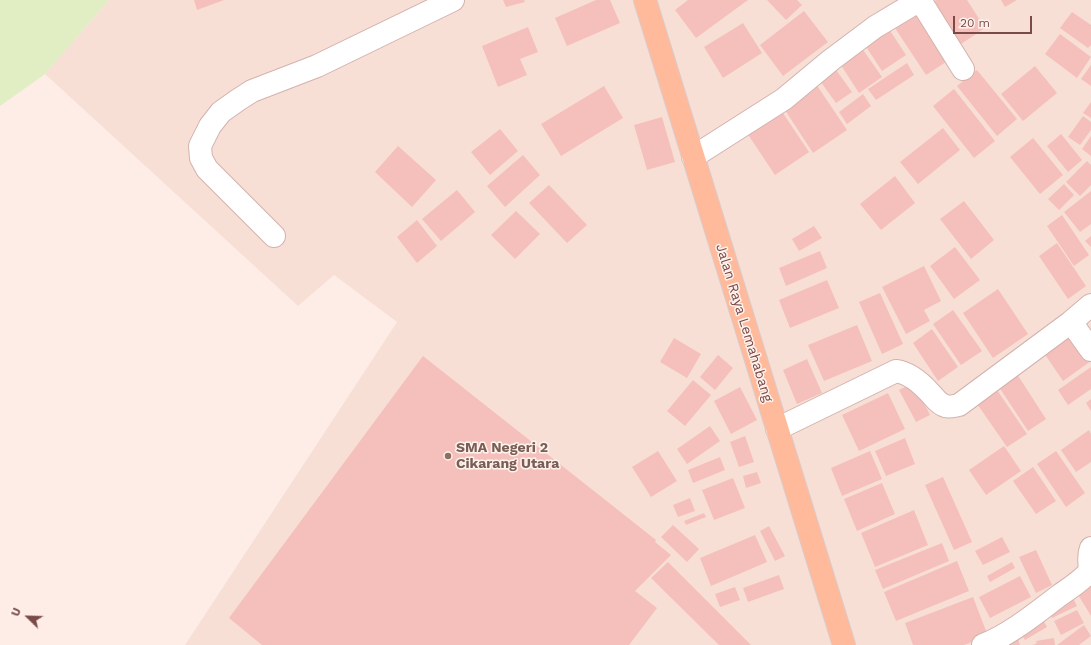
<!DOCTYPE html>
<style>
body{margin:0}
#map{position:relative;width:1091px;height:645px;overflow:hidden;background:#feede6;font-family:"Work Sans",sans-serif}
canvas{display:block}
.north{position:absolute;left:8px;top:597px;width:40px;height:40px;-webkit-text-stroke:3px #fff2ed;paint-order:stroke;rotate:293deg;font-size:11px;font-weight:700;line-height:16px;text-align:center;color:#794a48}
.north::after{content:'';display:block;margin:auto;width:14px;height:18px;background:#794a48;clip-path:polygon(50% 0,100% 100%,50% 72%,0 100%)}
.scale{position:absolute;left:953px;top:16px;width:79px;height:18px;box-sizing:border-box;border:2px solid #794a48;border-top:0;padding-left:5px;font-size:12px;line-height:14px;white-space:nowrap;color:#794a48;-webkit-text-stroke:3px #fff2ed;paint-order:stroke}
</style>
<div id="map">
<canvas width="1091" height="645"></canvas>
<div class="north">U</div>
<div class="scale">20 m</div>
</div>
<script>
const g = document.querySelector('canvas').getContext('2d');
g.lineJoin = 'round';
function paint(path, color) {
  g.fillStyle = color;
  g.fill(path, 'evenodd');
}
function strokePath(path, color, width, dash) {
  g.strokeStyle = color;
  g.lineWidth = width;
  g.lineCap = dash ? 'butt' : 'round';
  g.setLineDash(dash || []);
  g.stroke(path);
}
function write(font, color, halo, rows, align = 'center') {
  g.font = font + ' "Work Sans",sans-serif';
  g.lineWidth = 3;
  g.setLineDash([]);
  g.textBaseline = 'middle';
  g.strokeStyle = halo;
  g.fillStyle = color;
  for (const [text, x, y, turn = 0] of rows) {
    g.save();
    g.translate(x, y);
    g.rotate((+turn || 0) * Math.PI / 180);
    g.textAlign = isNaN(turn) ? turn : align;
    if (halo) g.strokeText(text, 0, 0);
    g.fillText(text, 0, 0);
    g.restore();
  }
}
const residential = new Path2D(`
 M109 0H1091V645H185L397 322 334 275 298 306 45 74Z`);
const green = new Path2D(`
 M0 0H109L45 74 0 106Z`);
const building = new Path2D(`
 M194 0H224L197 10Z
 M503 0H524L525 2 506 7Z
 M596 0H610L620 23 567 46 555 18Z
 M688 0H748L696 38 675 10Z
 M767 0H797L802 5 786 20Z
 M936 0H967L985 28 958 46 930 4Z
 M1001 0H1017L1005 7Z
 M916 10 949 60 926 75 893 25Z
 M804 11 828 42 783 76 760 45Z
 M1072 12 1091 25V45L1088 48 1060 28Z
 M743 23 762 53 723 78 704 47Z
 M887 26 906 55 882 71 863 42Z
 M528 27 538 52 520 59 527 75 498 87 482 46Z
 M1060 34 1091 57 1077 78 1045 54Z
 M859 44 882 77 859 93 837 59Z
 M831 63 852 92 836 103 815 74Z
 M907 63 914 75 876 100 868 89Z
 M1091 65V86L1081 79Z
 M1035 66 1057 93 1023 121 1001 94Z
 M977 70 1017 119 997 136 957 86Z
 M816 84 847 130 813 153 783 107Z
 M604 86 623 118 561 156 541 124Z
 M954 89 995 141 974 158 933 106Z
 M863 94 871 106 847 124 839 112Z
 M1091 102V118L1083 113Z
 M779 107 809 152 775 175 745 130Z
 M1083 116 1091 122V130L1080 145 1068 137Z
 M662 117 675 162 647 170 634 125Z
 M943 128 960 150 918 184 900 162Z
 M500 129 518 151 490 175 471 152Z
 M1061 134 1082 160 1068 172 1047 146Z
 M1091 136V156L1082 149Z
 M1033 138 1063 175 1040 194 1010 157Z
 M398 146 436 180 412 207 375 172Z
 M523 155 540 175 505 207 487 186Z
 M1087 161 1091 165V185L1080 196 1066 182Z
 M895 176 915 203 881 230 860 204Z
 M1064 184 1074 195 1059 210 1048 199Z
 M549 185 587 225 567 243 529 203Z
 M457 190 475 212 441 241 422 219Z
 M1091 191V224L1080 232 1064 212Z
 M964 201 994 240 971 259 940 219Z
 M516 211 540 234 515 259 491 235Z
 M1062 215 1089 255 1074 266 1047 226Z
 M417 220 437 246 417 263 397 237Z
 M814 226 822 238 799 251 792 239Z
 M1091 236V247L1085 241Z
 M1057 243 1086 286 1068 299 1039 256Z
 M955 247 980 280 954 299 930 266Z
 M820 251 827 268 786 286 779 268Z
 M924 266 941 301 924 310 930 321 906 334 882 287Z
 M827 280 839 308 790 328 779 300Z
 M998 289 1028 334 993 358 963 313Z
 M880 293 903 344 882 354 859 302Z
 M953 310 982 351 961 365 933 324Z
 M857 325 872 361 824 381 808 345Z
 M932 329 958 367 938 381 913 343Z
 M1072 334 1091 361 1063 381 1044 353Z
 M674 338 701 354 687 378 660 362Z
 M718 355 733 368 715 390 700 377Z
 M423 356 656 540 655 542 671 555 635 591 657 608 629 645H262L229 618Z
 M807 359 822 393 797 404 783 370Z
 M1091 367V389L1068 405 1058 390Z
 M1017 374 1046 419 1028 431 999 387Z
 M693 380 711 395 685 426 667 411Z
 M914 382 930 415 916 422 899 390Z
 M993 384 1027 434 1007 447 973 398Z
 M740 387 757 420 731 434 714 401Z
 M888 393 905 429 859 451 842 415Z
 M1091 399V411L1086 403Z
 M710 426 720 441 687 464 677 449Z
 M1089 430 1091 434V462L1076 472 1061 450Z
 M745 436 754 462 739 467 730 442Z
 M905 438 915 464 886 476 875 451Z
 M1004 446 1021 471 986 495 969 470Z
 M658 451 677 481 651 497 632 467Z
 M870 451 882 479 842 496 831 468Z
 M1056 451 1085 493 1066 507 1037 464Z
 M720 457 725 470 693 483 688 470Z
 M1033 467 1056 501 1036 514 1013 481Z
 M757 472 761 483 746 488 743 476Z
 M943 477 972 542 954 550 925 485Z
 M733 478 745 508 714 520 702 490Z
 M882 483 895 514 857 531 844 499Z
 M690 498 695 511 678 517 673 505Z
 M914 510 928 545 875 567 861 533Z
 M704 513 706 517 686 525 684 521Z
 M673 525 699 549 687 562 661 537Z
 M769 526 785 556 775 561 760 531Z
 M755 535 767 562 711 586 700 558Z
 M1002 537 1010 552 983 565 975 551Z
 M942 543 949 561 883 589 875 570Z
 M1036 550 1052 585 1036 593 1019 557Z
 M957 561 969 591 896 621 884 592Z
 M668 562 751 645H719L651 578Z
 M1012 562 1015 568 990 582 987 576Z
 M779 575 784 589 748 602 743 588Z
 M1020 576 1031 597 990 618 979 597Z
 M1091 577V616L1074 588Z
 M735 587 740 600 720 607 715 594Z
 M1071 594 1077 606 1052 618 1046 606Z
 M973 597 988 636 964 645H913L905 623Z
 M1077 610 1084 623 1061 635 1054 621Z
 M1041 616 1047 627 1025 640 1018 628Z
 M1084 625 1091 636 1079 645H1057Z
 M1054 638 1055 645H1033L1037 643 1036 641Z
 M1018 639 1020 645H1006Z`);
const minor = new Path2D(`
 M920 0 963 69
 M693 157 784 99 831 60 875 27 920 0
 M274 236 207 169 201 158 200 146 210 126 221 112 238 100 252 91 317 66 453 0
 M1071 322 1091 350
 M777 429 896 371C910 373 921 383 930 393 934 397 938 403 943 405 948 408 953 406 959 405L1071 322 1091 305
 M983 645C1011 634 1036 613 1060 595 1070 588 1081 581 1089 572 1091 565 1087 558 1091 548`);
const major = new Path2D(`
 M645 0 844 645`);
const markers = [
 [448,456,4,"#8d6e63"]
];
const streetNames = [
 ["Jalan Raya Lemahabang",744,323,73]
];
const educationNames = [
 ["SMA Negeri 2",456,448],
 ["Cikarang Utara",456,464]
];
paint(residential, '#f8dfd6');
paint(green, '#e1edc3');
paint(building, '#f5c0bb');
strokePath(minor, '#d3b2ad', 24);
strokePath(major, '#d9cccc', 24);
strokePath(minor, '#fff', 22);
strokePath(major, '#ffba9b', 22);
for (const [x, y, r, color] of markers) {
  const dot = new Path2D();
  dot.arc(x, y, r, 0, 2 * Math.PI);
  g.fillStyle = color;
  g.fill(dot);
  strokePath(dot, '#fff2ed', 1.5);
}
write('14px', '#794a48', '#fff2ed', streetNames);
write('bold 14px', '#785e54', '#fff2ed', educationNames, 'left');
</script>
